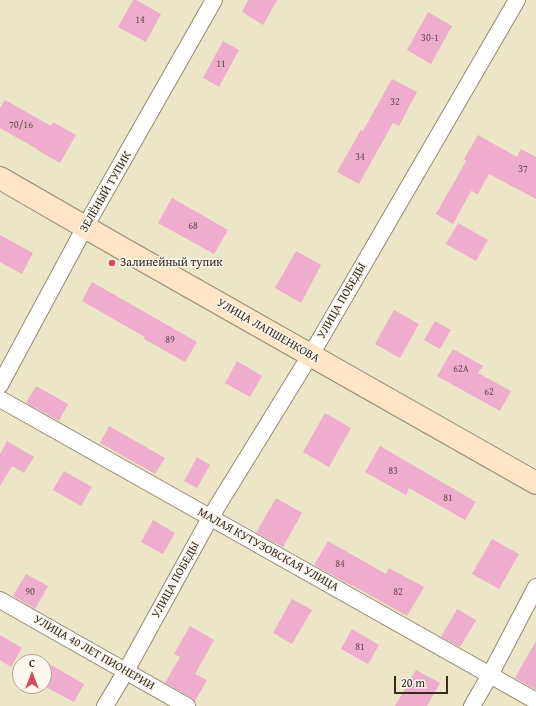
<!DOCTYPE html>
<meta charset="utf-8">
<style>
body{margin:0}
#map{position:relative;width:536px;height:706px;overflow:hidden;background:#ece5c7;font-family:"Gentium Book Plus",serif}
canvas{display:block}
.north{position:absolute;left:12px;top:654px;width:40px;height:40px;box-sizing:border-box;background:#fbf7ec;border:1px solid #aea59a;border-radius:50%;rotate:0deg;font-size:11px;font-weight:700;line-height:16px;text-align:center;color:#3b2a1e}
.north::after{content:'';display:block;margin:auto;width:14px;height:18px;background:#d1495b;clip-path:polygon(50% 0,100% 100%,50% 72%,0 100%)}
.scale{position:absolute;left:394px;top:676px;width:54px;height:18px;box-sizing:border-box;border:2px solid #3b2a1e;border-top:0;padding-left:5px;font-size:12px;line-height:14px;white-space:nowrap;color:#3b2a1e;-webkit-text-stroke:3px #fbf7ec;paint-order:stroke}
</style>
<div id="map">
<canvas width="536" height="706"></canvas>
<div class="north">С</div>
<div class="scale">20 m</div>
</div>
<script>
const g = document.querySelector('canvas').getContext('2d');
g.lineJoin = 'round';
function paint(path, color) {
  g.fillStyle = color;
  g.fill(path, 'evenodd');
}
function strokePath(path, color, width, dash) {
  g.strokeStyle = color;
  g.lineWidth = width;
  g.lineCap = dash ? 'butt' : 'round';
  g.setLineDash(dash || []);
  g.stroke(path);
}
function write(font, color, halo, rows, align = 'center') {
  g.font = font + ' "Gentium Book Plus",serif';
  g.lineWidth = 3;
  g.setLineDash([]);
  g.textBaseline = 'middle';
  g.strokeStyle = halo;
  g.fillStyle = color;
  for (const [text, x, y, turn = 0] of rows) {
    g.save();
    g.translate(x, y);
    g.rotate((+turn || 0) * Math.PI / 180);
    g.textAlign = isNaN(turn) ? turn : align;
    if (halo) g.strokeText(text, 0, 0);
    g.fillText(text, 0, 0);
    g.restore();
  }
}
const building = new Path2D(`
 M133 0H136L161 14 146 42 118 27Z
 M248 0H277L263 25 242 12Z
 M428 12 452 26 431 64 407 50Z
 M223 41 239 50 219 87 203 78Z
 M392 79 417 92 399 126 393 123 359 184 337 172 361 130 363 131Z
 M5 100 51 126 53 122 76 135 60 163 37 150V149L0 128V108Z
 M478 135 517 157 521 149 536 157V199L489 174 478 194 471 191 453 224 436 214 466 161 464 159Z
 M172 198 228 230 214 254 158 223Z
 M458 223 488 240 476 261 446 244Z
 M0 235 33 253 22 274 0 262Z
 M296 251 321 265 301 303 275 288Z
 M92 282 197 342 185 362 144 339 145 337 82 301Z
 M394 310 419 324 400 358 375 344Z
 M435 321 451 330 440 349 424 340Z
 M453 349 483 366 478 373 511 391 500 411 437 376Z
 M237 361 262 376 250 397 225 383Z
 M36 386 68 404 59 421 26 403Z
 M325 413 351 428 329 467 303 452Z
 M109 426 165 458 155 474 100 443Z
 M7 441 34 457 24 473 12 466 0 486V454Z
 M380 446 476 502 465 520 409 488 406 495 365 472Z
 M197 457 210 465 197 488 184 481Z
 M64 471 92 487 81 506 53 490Z
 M276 498 302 513 283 547 256 533Z
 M153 520 175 533 163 554 141 542Z
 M492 539 519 554 499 589 472 574Z
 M328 541 386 574 389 568 424 587 407 616 352 585V586L314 565Z
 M26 574 48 586 35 609 13 596Z
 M292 599 312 610 292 644 273 633Z
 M457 609 476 620 460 647 441 637Z
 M190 626 214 640 195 674 207 680 195 701 192 698 165 683 180 657 174 654Z
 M352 629 379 645 368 664 341 649Z
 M0 635 22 648 11 667 0 660Z
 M536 641V690L515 678Z
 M44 661 84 684 74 702 44 686Z
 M416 670 440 683 427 706H395Z`);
const street = new Path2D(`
 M0 385 85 227 214 0
 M0 399 536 701
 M0 600 187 706
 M105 706 126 671 210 518 319 341 517 0
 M472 706 490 675 536 587`);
const secondary = new Path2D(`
 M0 178 118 246 536 483`);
const markers = [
 [112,263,4,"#d1495b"]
];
const numberNames = [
 ["14",140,20],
 ["30-1",430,38],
 ["11",221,64],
 ["32",395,102],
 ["70/16",21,125],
 ["34",360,157],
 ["37",523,169],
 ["68",193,226],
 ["89",170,340],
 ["62А",461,369],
 ["62",489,392],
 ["83",393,471],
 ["81",448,498],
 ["84",340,564],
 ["90",30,592],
 ["82",398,592],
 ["81",360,647]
];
const streetNames = [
 ["ЗЕЛЁНЫЙ ТУПИК",106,192,-60],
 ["УЛИЦА ПОБЕДЫ",342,301,-60],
 ["УЛИЦА ЛАПШЕНКОВА",268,331,30],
 ["МАЛАЯ КУТУЗОВСКАЯ УЛИЦА",268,550,29],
 ["УЛИЦА ПОБЕДЫ",176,580,-61],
 ["УЛИЦА 40 ЛЕТ ПИОНЕРИИ",94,653,30]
];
const poiNames = [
 ["Залинейный тупик",120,263]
];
paint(building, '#eeadcc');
strokePath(street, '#948872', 18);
strokePath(secondary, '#948872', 24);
strokePath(street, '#fff', 16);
strokePath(secondary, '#fde5c5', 22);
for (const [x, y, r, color] of markers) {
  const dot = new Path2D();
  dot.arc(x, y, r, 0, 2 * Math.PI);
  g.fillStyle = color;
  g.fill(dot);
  strokePath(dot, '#fbf7ec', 1.5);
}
write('10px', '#684b4a', null, numberNames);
write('12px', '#3b2a1e', '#fbf7ec', streetNames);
write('12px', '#3b2a1e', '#fbf7ec', poiNames, 'left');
</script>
